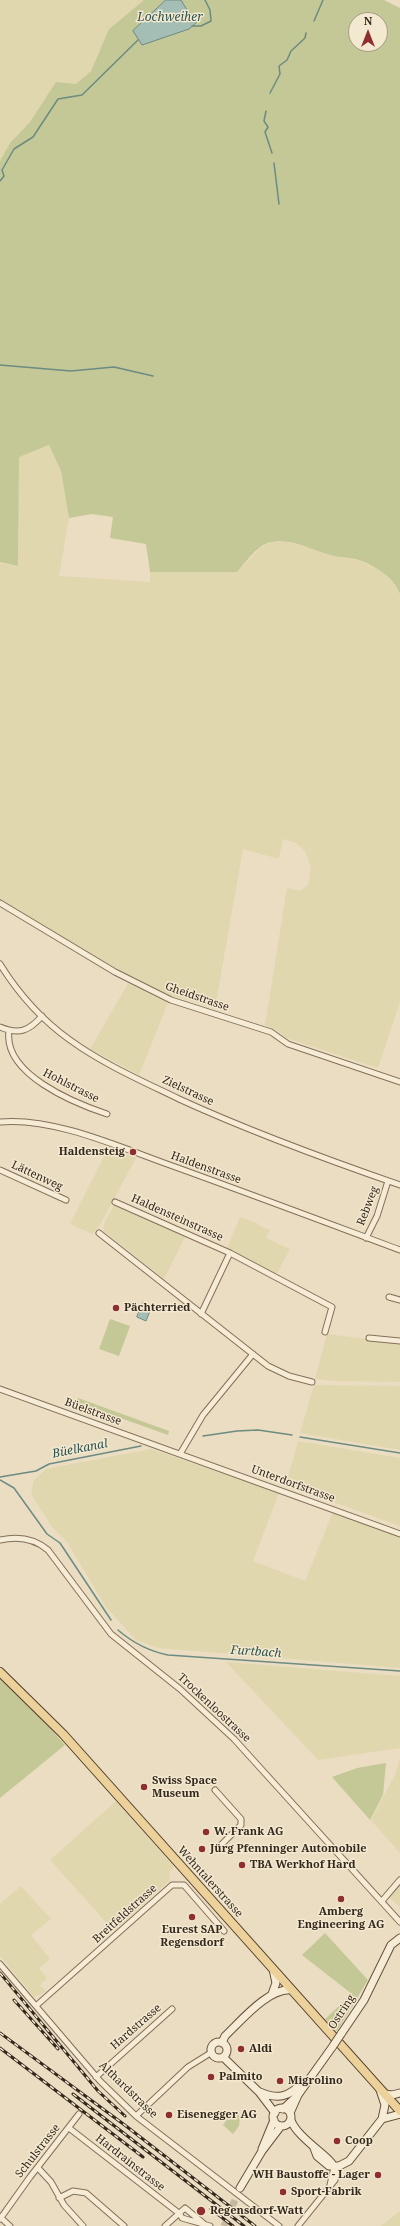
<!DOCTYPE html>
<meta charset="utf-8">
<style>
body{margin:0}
#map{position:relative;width:400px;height:2226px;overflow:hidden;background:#ebddc1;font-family:"Noto Serif",serif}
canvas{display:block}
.north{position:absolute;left:348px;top:12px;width:40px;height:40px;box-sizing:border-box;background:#f3e8d0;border:1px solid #a79b88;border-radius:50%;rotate:0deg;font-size:11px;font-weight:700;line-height:16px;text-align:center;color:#34281d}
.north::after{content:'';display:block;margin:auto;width:14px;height:18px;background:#8e2e31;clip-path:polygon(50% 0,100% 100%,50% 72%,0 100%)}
</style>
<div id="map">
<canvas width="400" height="2226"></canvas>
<div class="north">N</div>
</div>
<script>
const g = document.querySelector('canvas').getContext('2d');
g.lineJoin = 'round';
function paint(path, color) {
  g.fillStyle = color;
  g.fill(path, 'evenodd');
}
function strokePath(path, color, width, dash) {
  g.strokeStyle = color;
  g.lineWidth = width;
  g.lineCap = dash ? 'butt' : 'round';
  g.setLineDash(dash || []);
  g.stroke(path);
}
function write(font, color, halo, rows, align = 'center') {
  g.font = font + ' "Noto Serif",serif';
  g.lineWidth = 3;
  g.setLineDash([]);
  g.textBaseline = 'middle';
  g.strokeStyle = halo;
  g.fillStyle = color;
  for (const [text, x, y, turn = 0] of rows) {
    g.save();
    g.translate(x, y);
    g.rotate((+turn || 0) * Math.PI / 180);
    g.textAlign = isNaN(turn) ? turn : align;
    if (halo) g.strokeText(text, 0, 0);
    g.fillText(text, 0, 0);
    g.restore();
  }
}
const farmland = new Path2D(`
 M0 0H144L109 29 91 71 76 85 56 83 30 122 10 143 0 161Z
 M49 445 61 471 69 518 59 576 150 582V572H237L260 548 271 542H287L310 547 331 555 358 560 380 570 398 587 400 594V1002L378 1068 286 1038 276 1030 265 1025 287 888 300 891 308 885 311 867 305 851 296 843 283 839 279 859 243 849 215 1008 182 998 168 996 120 971 0 900V563L18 566 19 456Z
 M129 982 168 1003 139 1075 90 1049Z
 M109 1147 136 1158 100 1225 93 1234 70 1224Z
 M114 1205H118L186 1235 164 1279 105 1232 103 1227 105 1222Z
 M240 1217 257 1223V1225L270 1230 266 1238 290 1249 275 1277 226 1251Z
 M327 1334 400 1343V1382L333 1381 315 1379Z
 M314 1385 400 1386V1450L300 1433Z
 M298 1441 400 1458V1526L286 1485Z
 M151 1449 279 1493 253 1561 305 1581 333 1512 400 1537V1668L158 1648 136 1640 106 1607 67 1542 52 1527 31 1494 34 1480 46 1469Z
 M226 1662 400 1676V1748L318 1760Z
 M400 1757V1853L371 1820 395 1775Z
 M116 1801 174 1867 169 1873 170 1880 114 1931 50 1860Z
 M400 1884V1907L389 1897Z
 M21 1886 51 1919 31 1935 50 1959 39 1968 47 1978 40 1985 46 1992 34 1997 0 1956V1904Z
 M400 2211V2226H381Z`);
const green = new Path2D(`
 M144 0H384L400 8V594C395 578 374 565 359 560 350 557 340 558 331 555 311 550 293 538 271 542 257 545 246 562 237 572H150L146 544 110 538 113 517 92 514 69 518 61 471 49 445 19 457 18 566 0 562V161L10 143 30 122 56 82 76 84 91 71 109 29ZM356 20H380V44H356Z
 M110 1319 130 1326 119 1356 99 1349Z
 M78 1398 169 1431 168 1435 76 1402Z
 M0 1679 31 1707 65 1745 0 1798Z
 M386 1763 383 1795 370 1820 332 1777 357 1768Z
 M325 1933 368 1980 337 2031 325 2019 352 1994 302 1955Z
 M236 2112 240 2117 239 2126 233 2134 223 2125 229 2117Z`);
const water = new Path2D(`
 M166 0H181L187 10 198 21 189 29 142 45 133 31Z
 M143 1302 152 1306 146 1321 137 1317Z`);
const stream = new Path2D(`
 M314 21 323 0
 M192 26H201L211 21 210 10 205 0
 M270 93 280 74 279 66 287 60 291 51 305 38 306 33
 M266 111 264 121 268 127 265 132 272 153
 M274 163 279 204
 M0 181 4 176 2 170 14 149 33 137 58 99 82 95 138 40
 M0 365 71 371 114 367 153 376
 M203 1436 237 1431 258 1430 292 1435
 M300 1437 400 1453
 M0 1477 36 1471 49 1464 141 1446
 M0 1480 14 1488 47 1534 60 1543 111 1620
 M118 1630C133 1643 148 1651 168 1655L400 1671`);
const secondaryTunnel = new Path2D(`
 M224 2226 240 2188`);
const street = new Path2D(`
 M0 903 115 972 171 1000 271 1032 288 1044 400 1082
 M0 964C18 993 42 1020 70 1040 103 1064 142 1081 179 1099 251 1132 325 1159 400 1185
 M0 1027C19 1035 29 1031 42 1016
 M9 1031C3 1074 74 1103 107 1114
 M0 1122C52 1117 117 1146 167 1164 245 1192 322 1221 400 1250
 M0 1170 66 1200
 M115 1202 230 1253 332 1307 325 1332
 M99 1233 268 1366 289 1376 312 1382
 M366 1238 377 1216 388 1181
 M389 1297 400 1300
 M201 1314 230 1253
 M369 1338 400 1341
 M0 1389 400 1534
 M180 1454 203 1415 253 1354
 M0 1540C18 1536 34 1538 48 1550L111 1634 180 1689 234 1739 400 1922
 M215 1790 241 1819V1825L220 1846
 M382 1901 400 1880
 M0 1964 100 2081 136 2116 279 2226
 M37 2005 172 1885H184L224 1931
 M96 2077 172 2009
 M136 2116 188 2067 212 2052
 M69 2128 180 2214 182 2218 210 2226
 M38 2168 51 2182 64 2205 83 2226
 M330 2185 334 2167
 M59 2198 73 2191 86 2193 124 2226
 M0 2217 10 2226
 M0 2219 30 2177 79 2114
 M165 2226 185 2208 203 2223
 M298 2226 335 2180 337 2172 334 2167`);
const secondary = new Path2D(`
 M272 1994 276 1983 273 1969
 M341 2034 364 2000 391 1945 400 1938
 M211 2050a8 8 0 1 1 16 0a8 8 0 1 1-16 0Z
 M222 2043 225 2036C241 2021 269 1987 292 1990
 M223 2057 259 2092 275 2113
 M260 2092C278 2100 289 2097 303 2082
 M385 2094 392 2095 400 2093
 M273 2117a9 9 0 1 1 18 0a9 9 0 1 1-18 0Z
 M283 2109 298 2095 333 2046
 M290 2113 298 2095
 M382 2119 400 2114
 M291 2120C296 2137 332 2158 334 2167
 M314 2148 317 2156 329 2166H339L349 2161 382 2119 385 2105 380 2090
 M262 2149 274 2120
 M240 2188 262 2151 281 2126`);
const primary = new Path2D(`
 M0 1672 63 1734 400 2111`);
const rail = new Path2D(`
 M0 1973 98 2091 125 2116
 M14 2000 58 2049
 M0 2033 126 2126 255 2226
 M0 2048 143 2157
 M73 2094 244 2226
 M211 2209 233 2226`);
const secondaryBridge = new Path2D(`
 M333 2046 341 2034`);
const markers = [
 [133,1152,4,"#8e2e31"],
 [116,1308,4,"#8e2e31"],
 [144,1787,4,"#8e2e31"],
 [206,1832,4,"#8e2e31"],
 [202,1849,4,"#8e2e31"],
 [242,1865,4,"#8e2e31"],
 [341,1899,4,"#8e2e31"],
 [192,1917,4,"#8e2e31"],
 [241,2049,4,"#8e2e31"],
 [211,2077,4,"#8e2e31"],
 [280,2081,4,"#8e2e31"],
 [169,2115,4,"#8e2e31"],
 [337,2141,4,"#8e2e31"],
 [378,2175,4,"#8e2e31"],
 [283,2192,4,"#8e2e31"],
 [201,2211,5,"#8e2e31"]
];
const streetNames = [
 ["Gheidstrasse",197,997,19],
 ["Hohlstrasse",71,1086,27],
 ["Zielstrasse",188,1091,25],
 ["Haldenstrasse",206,1168,20],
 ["Lättenweg",37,1176,25],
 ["Rebweg",368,1206,-69],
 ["Haldensteinstrasse",177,1218,24],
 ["Büelstrasse",93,1412,20],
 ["Unterdorfstrasse",293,1484,20],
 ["Trockenloostrasse",214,1708,43],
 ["Wehntalerstrasse",210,1882,48],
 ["Breitfeldstrasse",125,1914,-42],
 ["Ostring",342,2012,-57],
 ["Hardstrasse",136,2027,-41],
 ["Althardstrasse",128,2090,44],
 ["Schulstrasse",38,2151,-52],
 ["Hardrainstrasse",130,2163,38]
];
const poiNames = [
 ["Haldensteig",125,1152,"right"],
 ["Pächterried",124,1308],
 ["Swiss Space",152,1781],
 ["Museum",152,1794],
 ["W. Frank AG",214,1832],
 ["Jürg Pfenninger Automobile",210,1849],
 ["TBA Werkhof Hard",250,1865],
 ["Amberg",341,1912,"center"],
 ["Engineering AG",341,1925,"center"],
 ["Eurest SAP",192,1930,"center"],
 ["Regensdorf",192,1943,"center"],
 ["Aldi",249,2049],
 ["Palmito",219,2077],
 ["Migrolino",288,2081],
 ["Eisenegger AG",177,2115],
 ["Coop",345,2141],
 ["WH Baustoffe - Lager",370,2175,"right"],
 ["Sport-Fabrik",291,2192],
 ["Regensdorf-Watt",210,2211]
];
const waterNames = [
 ["Lochweiher",170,18],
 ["Büelkanal",80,1449,-11],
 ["Furtbach",256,1652,4]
];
paint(farmland, '#e0d7af');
paint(green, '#c3c896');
paint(water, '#a4beb5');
strokePath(water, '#6c8b82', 1);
strokePath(stream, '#6c8b82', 1.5);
strokePath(secondaryTunnel, '#c6b9a0', 7, [7, 3.5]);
strokePath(street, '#836f5a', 7);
strokePath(secondary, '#65503d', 9);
strokePath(primary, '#513e2e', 10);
strokePath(street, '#f6ebd4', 5);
strokePath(secondary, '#f6ebd4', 7);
strokePath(primary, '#ecd19b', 8);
strokePath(rail, '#34281d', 3);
strokePath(rail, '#f3e8d0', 1.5, [4.5]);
strokePath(secondaryBridge, '#65503d', 9, []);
strokePath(secondaryBridge, '#f6ebd4', 7);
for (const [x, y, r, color] of markers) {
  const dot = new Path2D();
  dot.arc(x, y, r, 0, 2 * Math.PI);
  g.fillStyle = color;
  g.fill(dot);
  strokePath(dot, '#f3e8d0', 1.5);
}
write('11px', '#34281d', '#f3e8d0', streetNames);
write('bold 11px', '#34281d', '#f3e8d0', poiNames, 'left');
write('italic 12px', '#2d5350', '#f3e8d0', waterNames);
</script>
